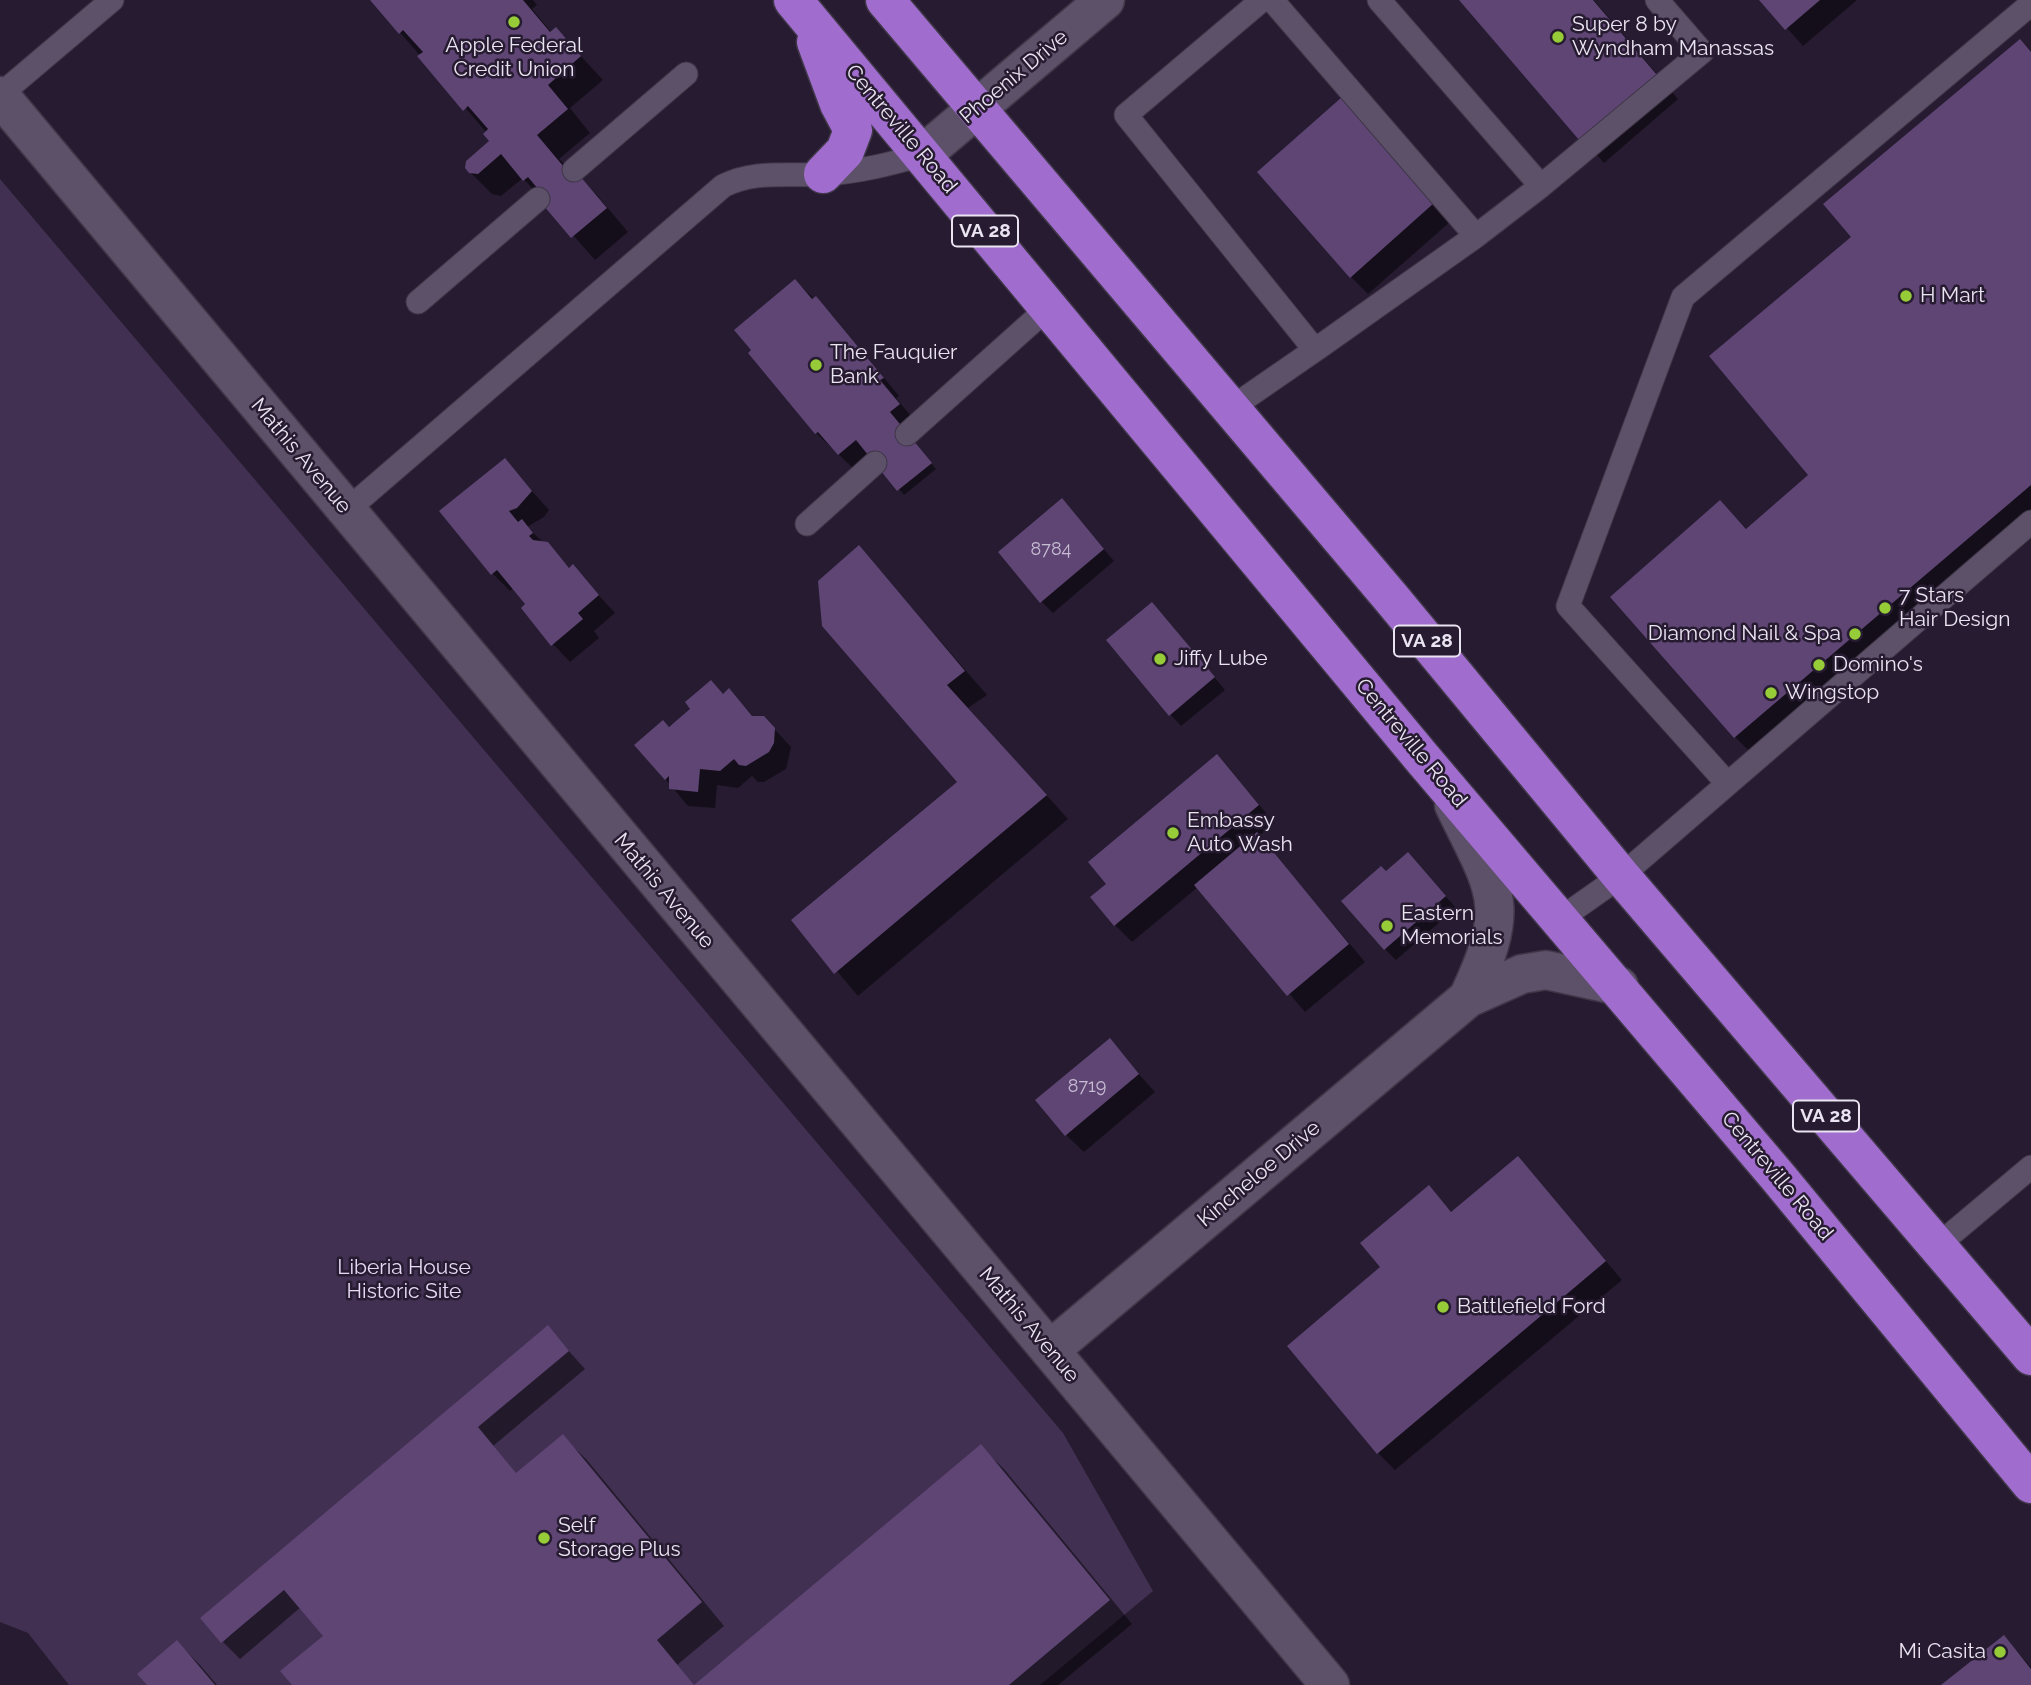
<!DOCTYPE html>
<style>
body{margin:0}
canvas{display:block;background:#261b30}
</style>
<canvas width="2031" height="1685"></canvas>
<script>
const g = document.querySelector('canvas').getContext('2d');
g.lineJoin = 'round';
function paint(path, color) {
  g.fillStyle = color;
  g.fill(path, 'evenodd');
}
function strokePath(path, color, width, dash) {
  g.strokeStyle = color;
  g.lineWidth = width;
  g.lineCap = dash ? 'butt' : 'round';
  g.setLineDash(dash || []);
  g.stroke(path);
}
function write(font, color, halo, rows, align = 'center') {
  g.font = font + ' Raleway,sans-serif';
  g.lineWidth = 5;
  g.setLineDash([]);
  g.textBaseline = 'middle';
  g.strokeStyle = halo;
  g.fillStyle = color;
  for (const [text, x, y, turn = 0] of rows) {
    g.save();
    g.translate(x, y);
    g.rotate((+turn || 0) * Math.PI / 180);
    g.textAlign = isNaN(turn) ? turn : align;
    if (halo) g.strokeText(text, 0, 0);
    g.fillText(text, 0, 0);
    g.restore();
  }
}
const green = new Path2D(`
 M0 179 1063 1433 1153 1591 1040 1685H69L28 1633 0 1622Z`);
const shadow = new Path2D(`
 M372 0H533L537 5 532 9 552 33 556 29 603 80 570 108 590 133 559 159 596 194 628 232 595 260 523 178 501 196 492 194 469 171 492 142 487 133Z
 M1462 0H1594L1678 99 1604 163Z
 M1762 0H1857L1803 46Z
 M2031 52V527L1758 760 1735 737 1720 502 1748 530 1811 476 1853 237Z
 M1342 100 1450 222 1368 294 1351 277Z
 M795 281 833 316 899 396 896 398 916 422 904 431 936 469 904 495 873 458 856 471 816 433Z
 M505 461 549 510 544 517 527 527 571 569 573 567 615 613 594 631 599 638 570 662 553 644 514 588 510 591 493 574 442 511Z
 M1062 500 1114 561 1053 613 1042 602Z
 M859 547 987 695 968 708 1068 819 858 996 794 920 960 782Z
 M1163 615 1225 690 1181 726 1170 714Z
 M729 690 754 718H764L791 747 786 769 764 782H758L752 776 738 788 717 785 715 808 688 806 637 745Z
 M1217 757 1275 823 1259 836 1365 962 1305 1012 1198 887 1132 942 1115 925 1108 884Z
 M1419 866 1456 908 1396 960 1385 949 1386 873Z
 M1109 1041 1155 1092 1084 1152 1066 1135Z
 M1518 1158 1622 1280 1395 1470 1378 1453 1383 1268 1428 1187 1452 1213Z
 M548 1328 585 1369 493 1446 517 1475 563 1437 586 1459 724 1626 677 1665 693 1685H294L325 1636 301 1607 240 1659 223 1642Z
 M981 1447 1004 1469 1132 1624 1058 1685H697Z
 M2004 1637 2031 1667V1685H1944Z
 M177 1642 200 1665 217 1685H149Z`);
const building = new Path2D(`
 M370 0H523L550 32 556 27 581 56 548 85 568 109 537 135 569 173 574 169 607 208 571 238 538 199 543 195 528 177 523 181 501 154 478 174 469 173 465 168 466 161 489 141 483 134 488 129 468 106 463 111 417 56 423 52 403 30 399 34Z
 M1459 0H1593L1657 75 1580 141Z
 M1759 0H1820L1785 30Z
 M2020 39 2031 52V485L1734 738 1610 597 1720 500 1746 529 1808 475 1709 356 1851 237 1823 204Z
 M1342 97 1434 203 1350 278 1257 172Z
 M795 279 812 299 816 296 884 378 880 380 900 404 890 412 932 463 897 491 856 440 838 455 818 432 815 434 748 353 751 350 734 330Z
 M505 458 532 491 517 508 509 511 518 522 522 519 533 533 529 536 533 540 548 542 569 568 573 564 599 595 578 613 583 619 551 646 521 608 525 604 497 570 491 575 439 511Z
 M1062 498 1104 549 1040 603 998 552Z
 M859 545 965 671 947 685 1047 795 834 974 791 920 957 782 822 626 818 581Z
 M1152 602 1215 677 1169 716 1106 640Z
 M711 680 723 694 729 688 752 716H764L775 728 774 743 769 752 746 766 739 765 734 759 720 771 700 769 698 792 669 789V776L665 780 634 745 663 720 669 727 690 709 685 702Z
 M1217 754 1259 805 1114 926 1090 897 1106 884 1088 862Z
 M1257 832 1349 944 1287 996 1194 885Z
 M1408 852 1446 896 1384 950 1341 901 1381 866 1386 871Z
 M1110 1038 1139 1074 1065 1136 1035 1100Z
 M1518 1156 1606 1261 1377 1454 1287 1346 1380 1267 1360 1243 1429 1185 1451 1212Z
 M548 1325 569 1351 478 1427 516 1473 563 1434 702 1602 657 1640 694 1685H292L280 1671 323 1636 284 1590 221 1643 200 1618Z
 M981 1444 1110 1600 1009 1685H694Z
 M2004 1635 2031 1669V1685H1941Z
 M177 1640 215 1685H147L137 1674Z`);
const lane = new Path2D(`
 M1272 0 1476 236 1315 350
 M1379 0 1541 186 1702 52 1657 0
 M0 95 112 0
 M574 170 686 74
 M1476 236 1541 186
 M418 302 538 199
 M1231 408 1315 350 1126 115 1262 0
 M907 434 1049 307
 M346 511 723 186C756 169 790 177 825 174 859 172 890 164 922 155
 M807 524 875 463
 M1727 783 1568 606 1683 297 2031 4
 M1560 919 1621 876 2031 522
 M1937 1246 2031 1167`);
const street = new Path2D(`
 M922 155 1105 0
 M1454 805C1497 893 1512 904 1468 998
 M1050 1350 1468 998 1522 974 1546 970 1619 986`);
const secondary = new Path2D(`
 M0 96 1330 1685`);
const highway = new Path2D(`
 M793 0 1422 758 1778 1177 2031 1484
 M885 0 1392 599 1621 876 2031 1356
 M816 42 839 104 853 130 845 151 823 174`);
const markers = [
 [514,22,7,"#97cc39"],
 [1558,37,7,"#97cc39"],
 [1906,296,7,"#97cc39"],
 [816,365,7,"#97cc39"],
 [1885,608,7,"#97cc39"],
 [1855,634,7,"#97cc39"],
 [1160,659,7,"#97cc39"],
 [1819,665,7,"#97cc39"],
 [1771,693,7,"#97cc39"],
 [1173,833,7,"#97cc39"],
 [1387,926,7,"#97cc39"],
 [1443,1307,7,"#97cc39"],
 [544,1538,7,"#97cc39"],
 [2000,1652,7,"#97cc39"]
];
const numberNames = [
 ["8784",1051,550],
 ["8719",1087,1087]
];
const shields = [
 [985,231,66],
 [1427,641,66],
 [1826,1116,66]
];
const shieldNames = [
 ["VA 28",985,231],
 ["VA 28",1427,641],
 ["VA 28",1826,1116]
];
const poiNames = [
 ["Super 8 by",1572,25],
 ["Wyndham Manassas",1572,49],
 ["Apple Federal",514,46,"center"],
 ["Credit Union",514,70,"center"],
 ["H Mart",1920,296],
 ["The Fauquier",830,353],
 ["Bank",830,377],
 ["7 Stars",1899,596],
 ["Hair Design",1899,620],
 ["Diamond Nail & Spa",1841,634,"right"],
 ["Jiffy Lube",1174,659],
 ["Domino's",1833,665],
 ["Wingstop",1785,693],
 ["Embassy",1187,821],
 ["Auto Wash",1187,845],
 ["Eastern",1401,914],
 ["Memorials",1401,938],
 ["Battlefield Ford",1457,1307],
 ["Self",558,1526],
 ["Storage Plus",558,1550],
 ["Mi Casita",1986,1652,"right"]
];
const streetNames = [
 ["Phoenix Drive",1014,77,-40],
 ["Centreville Road",901,129,50],
 ["Mathis Avenue",301,456,50],
 ["Centreville Road",1411,743,50],
 ["Mathis Avenue",664,891,50],
 ["Kincheloe Drive",1259,1174,-40],
 ["Centreville Road",1777,1176,50],
 ["Mathis Avenue",1029,1325,50]
];
const parkNames = [
 ["Liberia House",404,1268],
 ["Historic Site",404,1292]
];
paint(green, '#413051');
paint(shadow, '#0007');
paint(building, '#5e4574');
strokePath(lane, '#3f3748', 25);
strokePath(street, '#3f3748', 41);
strokePath(secondary, '#3f3748', 41);
strokePath(highway, '#3f3748', 41);
strokePath(lane, '#5d5169', 23);
strokePath(street, '#5d5169', 38);
strokePath(secondary, '#5d5169', 38);
strokePath(highway, '#a06ccd', 38);
for (const [x, y, r, color] of markers) {
  const dot = new Path2D();
  dot.arc(x, y, r, 0, 2 * Math.PI);
  g.fillStyle = color;
  g.fill(dot);
  strokePath(dot, '#261b30', 2.5);
}
write('18px', '#c7bcd2', null, numberNames);
for (const [x, y, w] of shields) {
  const box = new Path2D();
  box.roundRect(x - w / 2, y - 15.5, w, 31, 5);
  g.fillStyle = '#261b30';
  g.fill(box);
  strokePath(box, '#eae3f1', 2);
}
write('bold 19px', '#eae3f1', null, shieldNames);
write('21px', '#eae3f1', '#261b30', poiNames, 'left');
write('21px', '#eae3f1', '#261b30', streetNames);
write('21px', '#e7d8f7', '#261b30', parkNames);
</script>
